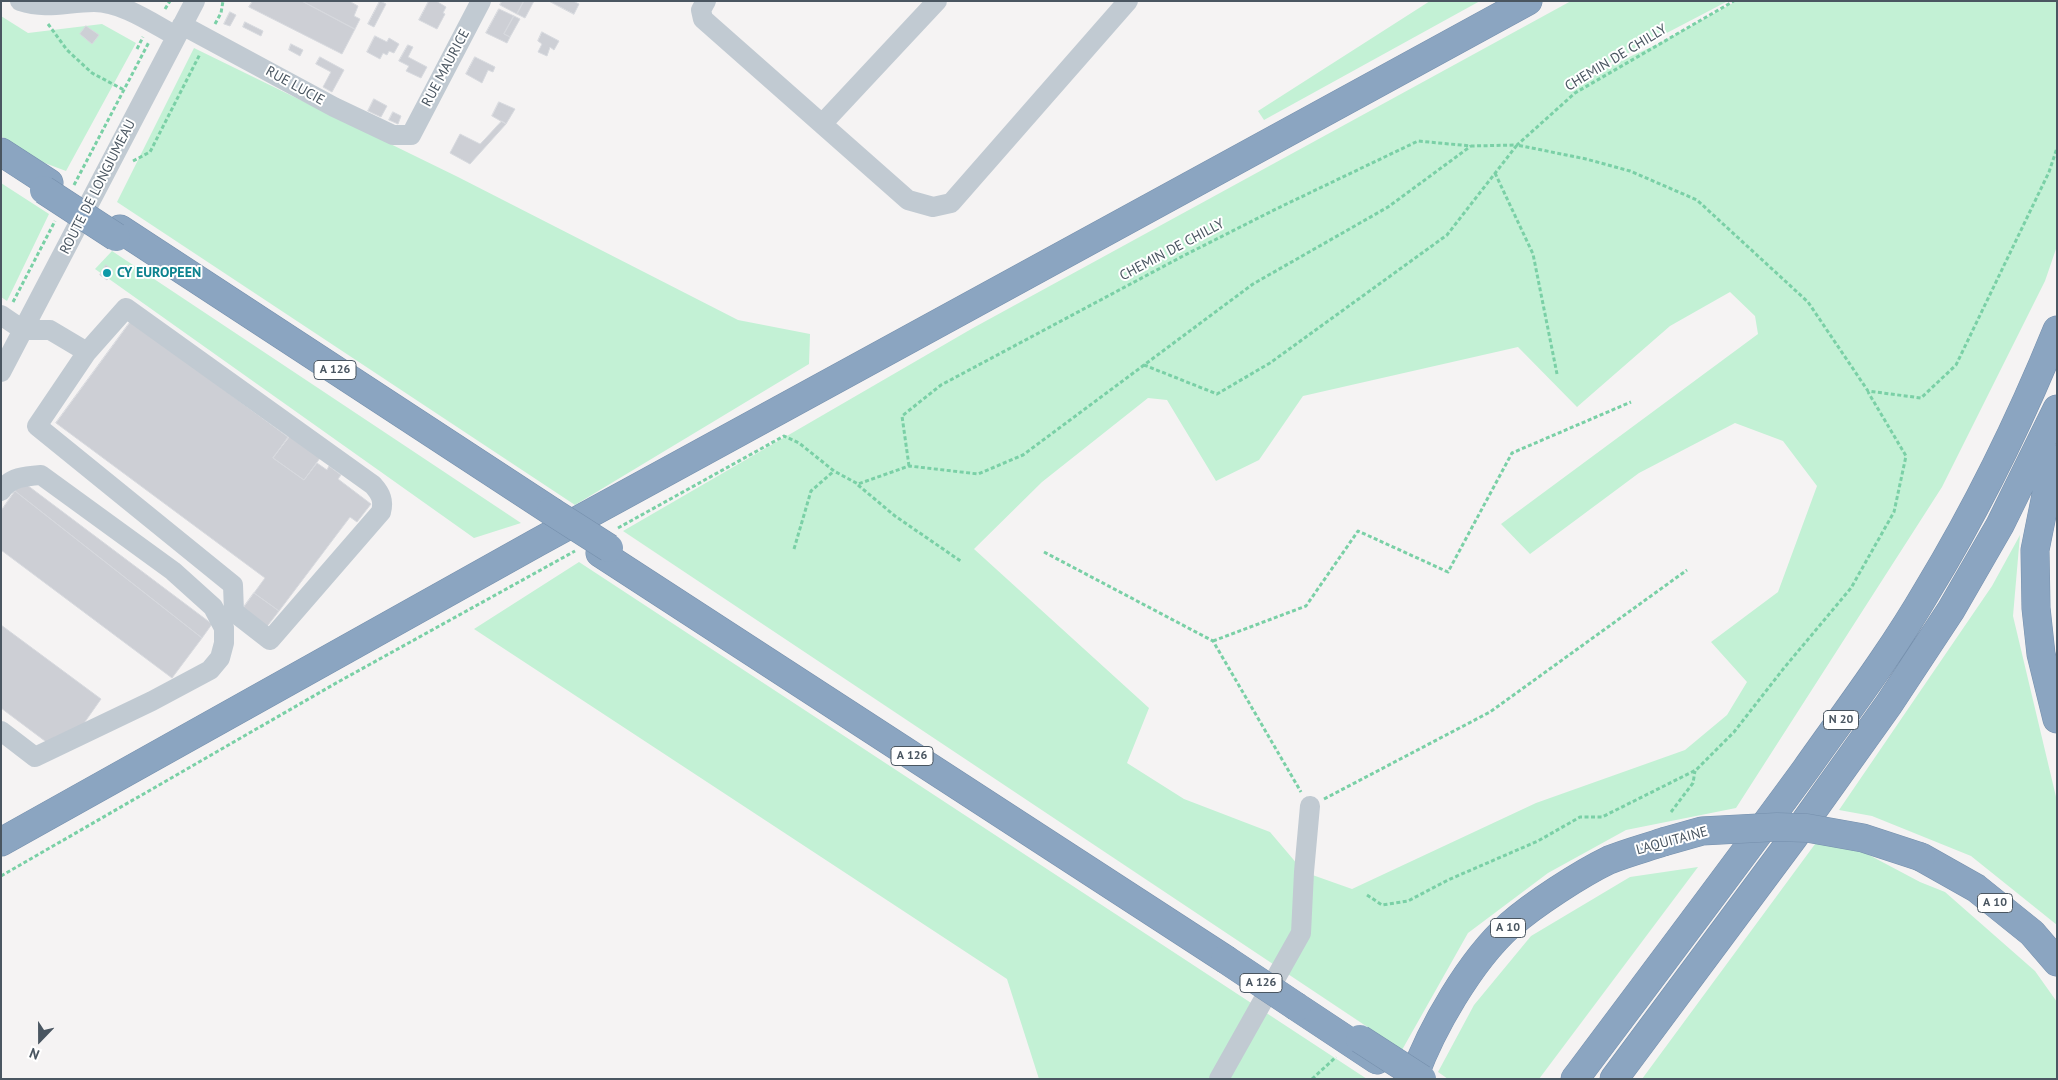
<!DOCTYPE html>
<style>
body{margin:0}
#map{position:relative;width:2058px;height:1080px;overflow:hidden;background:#f5f3f3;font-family:"PT Sans",sans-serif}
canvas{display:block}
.frame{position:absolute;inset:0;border:2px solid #4a5661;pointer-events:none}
.north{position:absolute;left:15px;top:1015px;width:50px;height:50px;-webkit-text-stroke:4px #fff;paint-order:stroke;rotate:202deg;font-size:14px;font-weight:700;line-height:20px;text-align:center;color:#4a5661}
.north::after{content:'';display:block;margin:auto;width:18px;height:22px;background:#4a5661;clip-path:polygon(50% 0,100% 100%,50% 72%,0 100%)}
</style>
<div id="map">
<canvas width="2058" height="1080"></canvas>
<div class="frame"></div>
<div class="north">N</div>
</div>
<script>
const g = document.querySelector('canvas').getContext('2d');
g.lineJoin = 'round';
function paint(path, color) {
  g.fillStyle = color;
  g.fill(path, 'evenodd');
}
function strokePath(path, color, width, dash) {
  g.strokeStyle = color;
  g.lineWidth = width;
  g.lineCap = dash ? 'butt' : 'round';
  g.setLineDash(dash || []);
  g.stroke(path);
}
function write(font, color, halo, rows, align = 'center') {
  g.font = font + ' "PT Sans",sans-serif';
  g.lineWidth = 4;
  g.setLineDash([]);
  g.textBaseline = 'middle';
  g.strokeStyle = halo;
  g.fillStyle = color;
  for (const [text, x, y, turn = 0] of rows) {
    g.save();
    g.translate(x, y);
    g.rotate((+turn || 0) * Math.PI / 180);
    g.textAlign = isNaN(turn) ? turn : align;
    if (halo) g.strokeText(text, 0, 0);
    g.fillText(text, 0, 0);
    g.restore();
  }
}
const green = new Path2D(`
 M1430 1H1480L1264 120 1258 111Z
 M1571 1H1728L1569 84 1658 44 1737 1H2057V246L2045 281 1942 487 1736 808 1626 830 1548 873 1468 933 1402 1050 623 531 973 328ZM1730 292 1755 316 1758 334 1501 524 1530 554 1639 473 1735 423 1783 441 1817 486 1778 592 1711 642 1747 682 1727 715 1685 750 1536 803 1352 889 1304 872 1270 832 1184 799 1127 763 1149 708 974 549 1042 482 1148 398 1167 400 1216 481 1259 460 1303 396 1518 347 1577 407 1670 326Z
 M1 16 28 33 102 24 136 43 66 171 42 162 1 136Z
 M194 48 458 177 738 320 810 334 809 364 575 505 117 202Z
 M1 183 49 214 7 301 1 297Z
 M112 251 521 523 474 538 95 269Z
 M2020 535 2013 616 2057 801V925L1971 856 1872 816 1839 810 1992 586Z
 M579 562 1367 1079H1039L1007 979 474 629Z
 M1818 840 1854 847 1920 882 1945 892 2035 971 2057 1002V1079H1642Z
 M1698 867 1539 1079H1448L1438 1072 1474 1005 1531 936 1630 877Z`);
const building = new Path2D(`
 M253 1H302L355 29 342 54 249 7Z
 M302 1H349L358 6 354 16 360 19 355 29Z
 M380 1 386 4 374 27 368 24Z
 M429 1H436L446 7 443 13 445 14 437 29 419 20Z
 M502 1H524L517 14 500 5Z
 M524 1H534L525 18 517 14Z
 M549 1H573L579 4 574 14Z
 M499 9 514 16 504 34 510 37 507 43 486 33Z
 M230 12 236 15 230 26 224 24Z
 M514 16 520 19 510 37 504 34Z
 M245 22 263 31 261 36 243 27Z
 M86 26 99 35 92 44 80 34Z
 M542 32 559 41 554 50 550 47 547 56 538 52 542 44 538 41Z
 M375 36 387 42 389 38 399 44 394 53 389 51 387 55 383 53 380 59 367 52Z
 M291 44 303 50 300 56 289 50Z
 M408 45 413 47 408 57 427 67 421 78 406 71 409 66 399 61Z
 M320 57 344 70 332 92 323 87 331 72 316 64Z
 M475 57 495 67 493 72 488 70 482 83 466 74Z
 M374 99 387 106 381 117 368 111Z
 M499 102 515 109 506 124 492 116Z
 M393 112 401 116 398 124 389 120Z
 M502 121 506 124 470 164 450 153 460 134 480 144Z
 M106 265 113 271 107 280 100 275Z
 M131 321 288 437 273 458 304 480 317 463 327 470 329 466 341 475 338 479 371 504 357 522 350 517 279 611 254 593 265 578 56 423Z
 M290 436 320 458 304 480 273 458Z
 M23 482 212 624 202 638 15 491Z
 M15 491 202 638 172 678 1 550V511Z
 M254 593 279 611 265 629 241 611Z
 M1 625 101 699 82 726 49 744 1 708Z`);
const path = new Path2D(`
 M165 9 170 1
 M48 24 67 50 92 73 124 90
 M215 24 221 13 223 1
 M137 49 143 37
 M133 161 150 152 200 54
 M1495 173 1533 254 1557 374
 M74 185 149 42
 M13 302 55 221
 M1144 365 1217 394 1270 363 1447 235 1517 145 1586 159 1630 171 1697 200 1808 302 1868 391 1921 398 1956 365 2049 172 2057 148
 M909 466 902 416 941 385 1183 256 1276 209 1418 141 1471 146 1517 145 1575 93 1734 1
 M858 485 895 516 962 562
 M618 528 784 436 799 443 834 471 858 484 909 466 978 474 1023 455 1253 284 1388 207 1471 146
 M794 549 811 491 834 471
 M1044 552 1213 641 1301 792
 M1213 641 1306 606 1358 531 1448 572 1512 453 1631 402
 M1324 799 1490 712 1687 570
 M1671 812 1693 783 1695 771
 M1 876 338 682 575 551
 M1367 895 1382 905 1408 901 1448 880 1538 841 1580 817H1602L1696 770 1734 732 1784 668 1851 588 1894 512 1906 456 1868 392
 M1312 1079 1336 1057`);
const minor = new Path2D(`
 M20 1C48 10 66 2 94 2 122 2 152 23 176 36
 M706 1 701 10 703 19 908 200 933 207 951 203 1128 1
 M182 25 334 107 393 135H411L481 1
 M822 124 937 1
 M1 315 23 330H50L87 352 37 426 233 585 234 612 270 640 381 512C384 501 381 494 373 485L126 308 87 352
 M1 372 195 1
 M1 491C10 477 26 476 41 475L173 571 213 607 224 628V643L220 658 210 670 152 701 35 757 1 731
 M1219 1079 1301 933 1304 872 1310 806`);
const highway = new Path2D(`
 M1 152 49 183
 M120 229 551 511
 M2057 459 2047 490 2035 550 2036 608 2041 654 2057 719
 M600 553 1225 959
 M1 842 538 542 1528 1
 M1921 857 1976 888 2032 933 2057 962
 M1297 1007 1377 1060
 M1413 1079C1431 1029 1470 961 1510 925 1534 904 1580 874 1609 860 1626 853 1645 848 1663 842
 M1575 1079C1652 976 1730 873 1806 769 1847 711 1891 653 1927 591 1978 507 2020 421 2057 330
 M1614 1079 1794 837 1889 704 1951 610 2000 525 2057 409`);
const highwayBridge = new Path2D(`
 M44 190 116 237
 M551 511 609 548
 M1663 842 1702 831 1777 827 1807 828 1863 838 1921 857
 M1225 959 1297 1007
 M1360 1039 1422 1079`);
const markers = [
 [107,273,5,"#0f9aa8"]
];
const shields = [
 [335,370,42],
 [1841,720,35],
 [912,756,42],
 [1995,903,35],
 [1508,928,35],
 [1261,983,42]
];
const shieldNames = [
 ["A 126",335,370],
 ["N 20",1841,720],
 ["A 126",912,756],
 ["A 10",1995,903],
 ["A 10",1508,928],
 ["A 126",1261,983]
];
const streetNames = [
 ["CHEMIN DE CHILLY",1616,58,-31],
 ["RUE MAURICE",446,68,-62],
 ["RUE LUCIE",295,86,29],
 ["ROUTE DE LONGJUMEAU",98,187,-63],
 ["CHEMIN DE CHILLY",1172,250,-28],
 ["L'AQUITAINE",1672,841,-15]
];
const cultureNames = [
 ["CY EUROPEEN",117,273]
];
paint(green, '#c3f1d5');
paint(building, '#cdcfd5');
strokePath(building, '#d7d9de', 1);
strokePath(highway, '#7690ad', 29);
strokePath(path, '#7ad0a6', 3, [4, 2.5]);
strokePath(minor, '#c1cad2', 20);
strokePath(highway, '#8ba5c1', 28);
strokePath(highwayBridge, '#7690ad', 29, []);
strokePath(highwayBridge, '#8ba5c1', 28);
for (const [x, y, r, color] of markers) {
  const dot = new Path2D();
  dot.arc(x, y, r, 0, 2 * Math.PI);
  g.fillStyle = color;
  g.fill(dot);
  strokePath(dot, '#fff', 2);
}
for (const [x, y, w] of shields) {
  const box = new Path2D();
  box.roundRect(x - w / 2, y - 9.5, w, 19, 4);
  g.fillStyle = '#fff';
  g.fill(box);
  strokePath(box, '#4a5661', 1);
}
write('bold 12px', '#4a5661', null, shieldNames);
write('14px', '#4a5661', '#fff', streetNames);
write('bold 14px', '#0d838f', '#fff', cultureNames, 'left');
</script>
